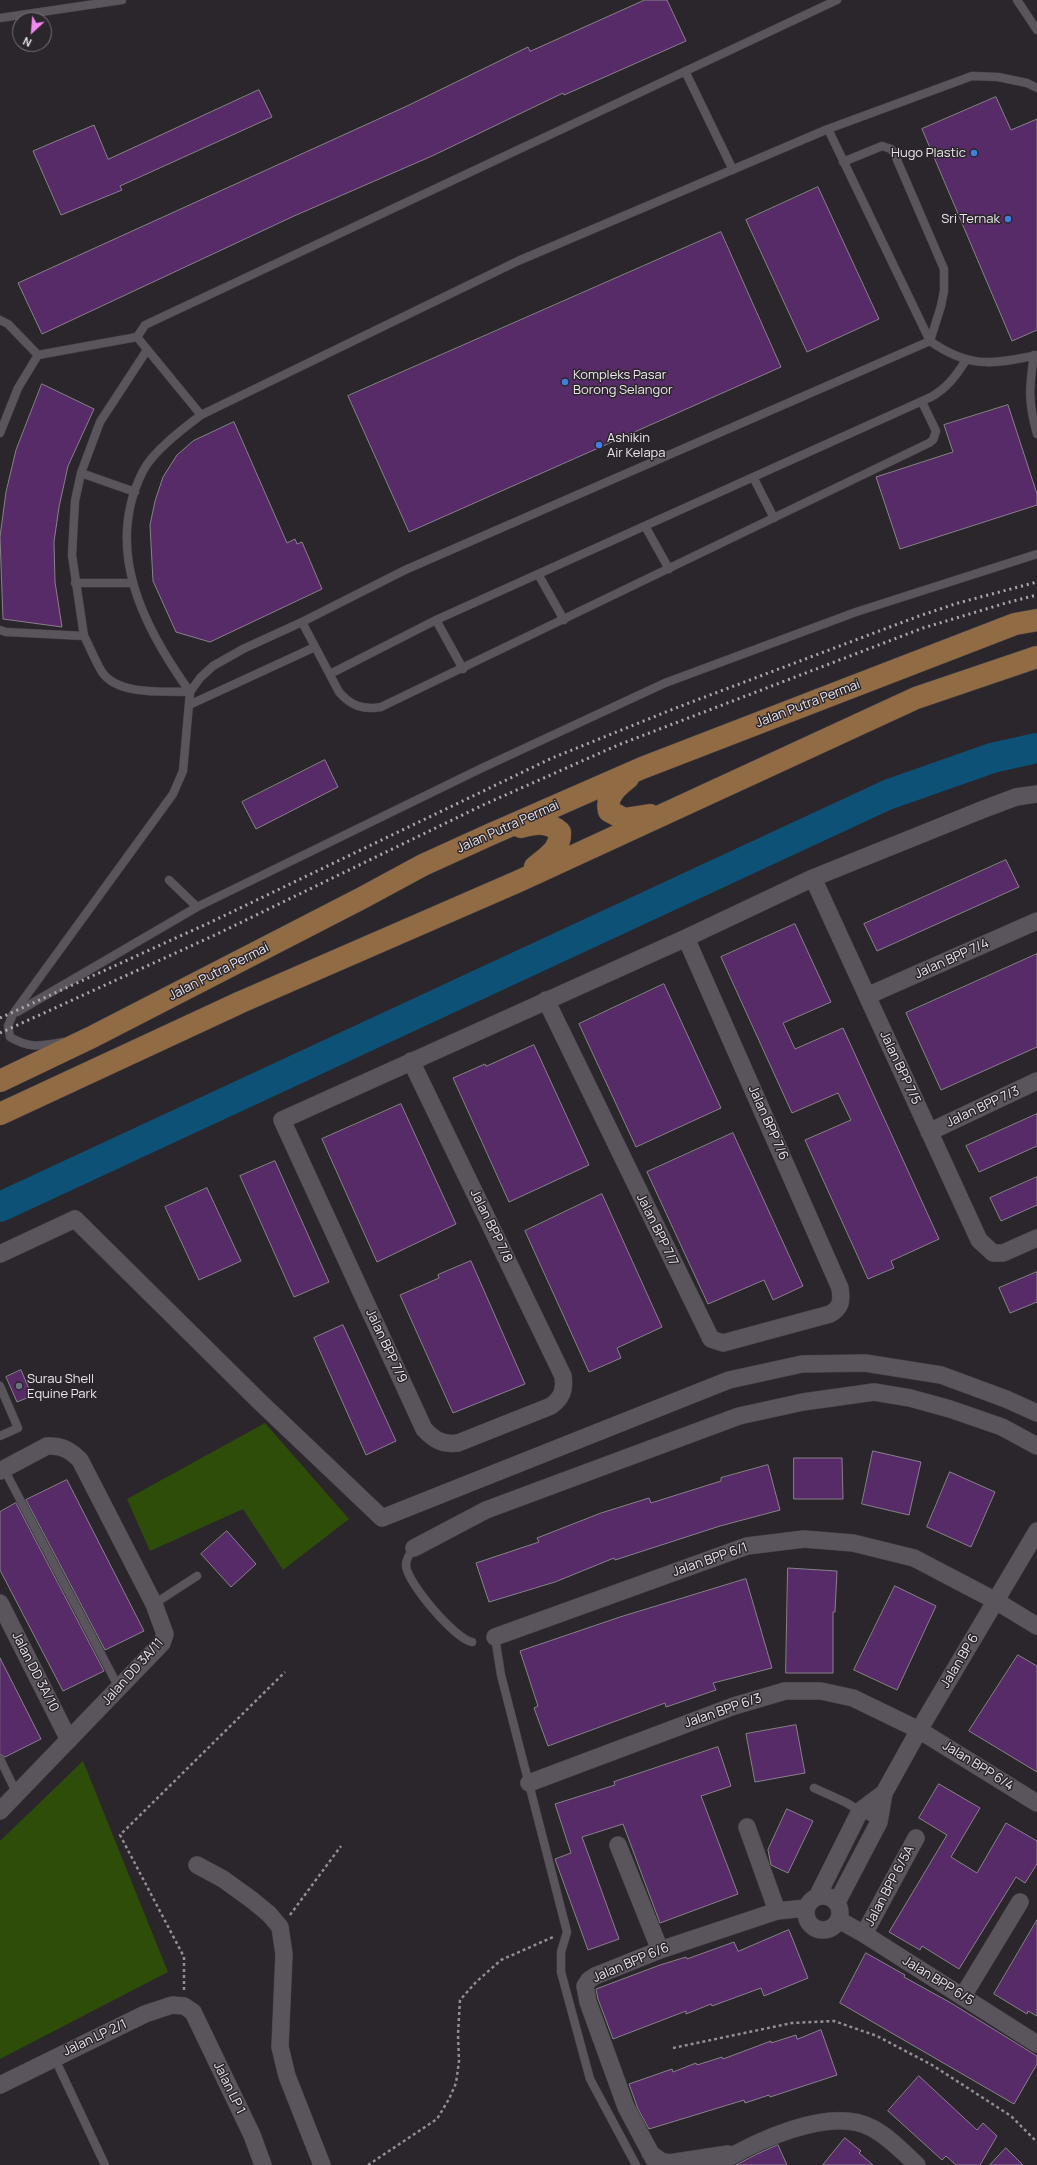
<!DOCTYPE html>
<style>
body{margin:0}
#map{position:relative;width:1037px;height:2165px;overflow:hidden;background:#2b262c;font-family:Manrope,sans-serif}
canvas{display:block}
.north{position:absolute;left:12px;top:12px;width:40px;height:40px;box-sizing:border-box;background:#2b262c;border:1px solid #787379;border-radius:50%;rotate:206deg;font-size:11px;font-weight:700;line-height:16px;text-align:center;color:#ebe7ec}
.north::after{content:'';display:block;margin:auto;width:14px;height:18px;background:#f38af1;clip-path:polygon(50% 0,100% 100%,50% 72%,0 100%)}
</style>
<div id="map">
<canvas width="1037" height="2165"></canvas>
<div class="north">N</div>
</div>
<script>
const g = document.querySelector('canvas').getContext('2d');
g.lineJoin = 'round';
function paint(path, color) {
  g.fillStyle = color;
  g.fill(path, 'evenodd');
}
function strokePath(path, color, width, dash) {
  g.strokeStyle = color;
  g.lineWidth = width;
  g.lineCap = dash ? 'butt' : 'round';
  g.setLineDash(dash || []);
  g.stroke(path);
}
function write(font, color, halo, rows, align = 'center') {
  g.font = font + ' Manrope,sans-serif';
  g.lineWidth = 3;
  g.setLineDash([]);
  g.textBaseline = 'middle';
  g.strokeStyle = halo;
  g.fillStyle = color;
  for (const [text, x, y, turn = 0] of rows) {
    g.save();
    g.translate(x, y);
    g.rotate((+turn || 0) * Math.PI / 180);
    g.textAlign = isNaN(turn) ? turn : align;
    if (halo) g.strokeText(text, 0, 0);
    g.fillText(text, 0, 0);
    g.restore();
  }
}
const green = new Path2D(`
 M265 1423 349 1519 283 1570 243 1509 150 1551 127 1499Z
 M83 1761 168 1972 0 2059V1841Z`);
const river = new Path2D(`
 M0 1207 887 795 992 758 1037 748`);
const building = new Path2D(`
 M645 0H667L686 41 564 95 563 93 432 156 294 216 42 334 18 283 407 106 528 47 530 51Z
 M259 90 272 117 120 186 122 190 61 215 33 151 94 125 108 159Z
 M996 97 1011 130 1037 119V330L1012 341 922 129Z
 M818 187 879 319 807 352 746 220Z
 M721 232 781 367 409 532 348 396Z
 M42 384 94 409 68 466 59 507 54 542 55 582 62 627 3 619 0 537 6 492 16 450Z
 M1008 405 1037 494V505L900 549 876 477 953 452 944 425Z
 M234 422 287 543 295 539 297 544 302 542 322 589 210 642 176 632 153 581 150 525 155 501 163 477 177 455 193 441Z
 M325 760 338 787 256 829 242 802Z
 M1006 860 1019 887 877 951 864 924Z
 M795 924 831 1002 783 1023 795 1049 843 1028 939 1239 891 1261 894 1268 868 1279 805 1140 851 1120 838 1093 792 1113 721 957Z
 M1037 954V1047L941 1090 906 1013Z
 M664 984 721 1108 636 1147 579 1024Z
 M534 1045 589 1165 509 1202 453 1078 485 1064 486 1066Z
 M401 1104 456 1224 377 1262 322 1139Z
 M1037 1114V1146L979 1172 966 1146Z
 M733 1133 803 1286 773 1300 764 1280 708 1304 647 1172Z
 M275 1161 329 1282 294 1297 240 1176Z
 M1037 1177V1205L1001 1221 990 1198Z
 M207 1188 241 1261 199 1280 165 1207Z
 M602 1194 662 1327 617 1348 621 1358 589 1372 525 1231Z
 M471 1261 525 1384 453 1413 400 1295 439 1278 438 1275Z
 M1037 1272V1302L1010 1313 999 1288Z
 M343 1325 396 1441 366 1455 314 1338Z
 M21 1370 32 1396 17 1402 6 1377Z
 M873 1451 921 1462 909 1515 862 1504Z
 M794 1458H842L843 1499H794Z
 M768 1465 780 1510 720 1526 615 1560 614 1558 555 1582 489 1602 476 1563 539 1542 537 1538 601 1513 649 1498 651 1503 721 1481V1478Z
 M950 1472 995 1492 971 1547 927 1527Z
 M67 1480 144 1631 105 1650 26 1500Z
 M16 1503 104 1671 63 1691 0 1570V1512Z
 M227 1531 256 1564 231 1587 201 1554Z
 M788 1568 837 1571 835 1612H833V1673H786Z
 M746 1579 772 1668 713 1683 716 1690 666 1707 665 1703 548 1746 534 1708 538 1706 520 1651 620 1617Z
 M895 1586 936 1606 897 1690 854 1670Z
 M1018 1655 1037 1666V1772L969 1731Z
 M0 1658 41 1739 5 1757 0 1754Z
 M796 1725 805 1773 755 1782 746 1734Z
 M718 1747 731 1786 701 1796 738 1894 660 1923 623 1824 582 1837 619 1939 588 1950 555 1859 571 1853 555 1804 615 1785 614 1782Z
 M939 1784 980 1808 951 1857 977 1873 1006 1823 1037 1841V1864L1025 1883 1016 1877 959 1969 922 1946 920 1950 889 1932 947 1835 919 1818Z
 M787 1809 813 1821 788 1873 771 1865 768 1850Z
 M1037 1920V2016L1028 2011 1027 2014 994 1994Z
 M789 1930 808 1978 764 1996 761 1988 712 2006 711 2004 686 2014V2011L613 2039 598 1999 596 1989 660 1965 686 1957 687 1959 734 1942 738 1951Z
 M866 1953 905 1975 904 1977 951 2003 1037 2056V2064L1014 2104 840 2003Z
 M821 2030 837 2075 770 2097 769 2095 745 2103 744 2100 649 2129 638 2109 629 2084 672 2069 673 2072 696 2063 697 2065 722 2057 723 2059 771 2041V2043L796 2035 797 2039Z
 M919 2076 977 2130 983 2123 997 2136 980 2165H956L946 2156 942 2160 888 2111Z
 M845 2138 861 2151 859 2153 873 2165H823Z
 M778 2145 787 2165H736L755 2155Z
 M1006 2148 1023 2165H990Z`);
const path = new Path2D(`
 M290 1915 341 1846
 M184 1990V1957L120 1835 285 1672
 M673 2048 792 2023 834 2021 877 2036 932 2065 1011 2116 1037 2142
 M368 2165 437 2119 449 2099 456 2083 459 2061 458 2034 460 2000 476 1982 501 1960 553 1937`);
const lane = new Path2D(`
 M1017 0 1037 30
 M0 18 122 0
 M685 71 733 170
 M828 129 930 341 941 306 944 291V269L894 153 891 149 882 146 843 162
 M0 320 8 324 38 355
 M1034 355C1029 388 1028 402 1037 434
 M201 415 137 337 145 325 837 0
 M0 433 18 388 38 355 137 337
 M81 473 135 492
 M753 477 774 518
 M645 526 669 569
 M538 574 564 620
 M75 583H132
 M436 620 463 669
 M302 622 339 692C351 706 363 710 381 707L929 443 933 440 936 431 922 402
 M0 630 6 632 84 636C90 647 95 661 102 672 118 696 165 691 190 692
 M84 636 72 555 75 501 81 473 100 422 147 350
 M330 674 436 620 931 397C947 388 956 376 966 360
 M190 692C144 628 103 550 143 471 153 451 184 428 201 415L518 261 828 129 972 76 998 77 1027 83 1037 88
 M189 705 315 647
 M169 880 197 907
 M17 1012 197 907 482 768 665 683 856 612 1037 554
 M63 1042C41 1046 30 1049 10 1037L8 1026 13 1014 173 794 183 771 190 692 200 678 213 666 243 649 302 622 405 570 930 341C968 368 993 365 1037 355
 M0 1386 18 1428 0 1436
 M4 1469 119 1688
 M414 1548C410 1553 406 1559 406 1565 406 1582 456 1640 472 1642
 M154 1604 197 1576
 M495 1637 501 1675 567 1932 561 1952V1972L590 2079 636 2165
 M0 1759 17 1794
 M814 1788 845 1802 879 1822
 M54 2057 105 2165`);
const street = new Path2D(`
 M813 878 979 1240 993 1253H1003L1037 1238
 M867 996 1037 921
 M546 1000 711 1339 723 1343 830 1314C841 1308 842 1301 840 1288L686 938
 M411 1061 563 1376C565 1390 562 1398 551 1406L458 1443C443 1445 434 1440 424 1429L282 1120 686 938 813 878 984 809 1016 797 1037 794
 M929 1132 1037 1081
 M0 1254 75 1219 259 1401 382 1518 729 1380 802 1364 865 1363 941 1375 1006 1399 1037 1413
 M0 1471 47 1446C61 1445 70 1450 80 1460L154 1604 165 1634 162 1643 0 1811
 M414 1548 486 1510 739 1416 803 1402 874 1392 910 1398 950 1409 1002 1427 1037 1446
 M0 1603 69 1740
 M495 1637 747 1546 804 1539 853 1543 914 1558 996 1601 1037 1626
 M529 1783 734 1706 785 1691H821L853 1698 919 1730 1037 1803
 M747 1827 777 1911
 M618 1845 660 1950
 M197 1865 223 1879 252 1900 269 1914 280 1927 284 1954 280 2047 287 2076 322 2165
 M806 1913a17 17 0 1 1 34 0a17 17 0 1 1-34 0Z
 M817 1897 860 1811 884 1793
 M837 1902 879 1822 884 1793 919 1730 1037 1531
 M839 1920 864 1934 1037 2044
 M864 1934 916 1838
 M963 1996 1020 1902
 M0 2085 145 2014 172 2005 184 2006 193 2012 252 2135 263 2165
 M650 2153 661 2161 669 2163 728 2154
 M657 2165 626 2107 588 2002 585 1986 589 1980 595 1976 660 1950 777 1911 806 1908
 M716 2165C754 2142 830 2105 872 2128 889 2137 903 2152 917 2165`);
const primary = new Path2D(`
 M628 778C618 786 605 796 609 811L624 819 650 815
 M521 827C535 823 548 821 560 832 561 849 547 857 535 867
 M0 1081 92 1037 362 898 423 865 489 835 642 768 1015 624 1037 620
 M0 1114 241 1002 519 881 916 698 1037 657`);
const rail = new Path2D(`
 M0 1018 211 922 552 758 681 706 919 616 958 603 1037 582
 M0 1033 215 935 483 805 618 745 923 628 1006 603 1037 595`);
const markers = [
 [974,153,4,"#3f7fe0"],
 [1008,219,4,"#3f7fe0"],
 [565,382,4,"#3f7fe0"],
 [599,445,4,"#3f7fe0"],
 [19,1386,4,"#6b7280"]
];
const poiNames = [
 ["Hugo Plastic",966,153,"right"],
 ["Sri Ternak",1000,219,"right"],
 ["Kompleks Pasar",573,375],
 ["Borong Selangor",573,390],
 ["Ashikin",607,438],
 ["Air Kelapa",607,453],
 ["Surau Shell",27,1379],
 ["Equine Park",27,1394]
];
const streetNames = [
 ["Jalan Putra Permai",808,704,-21],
 ["Jalan Putra Permai",508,827,-24],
 ["Jalan BPP 7/4",952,959,-24],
 ["Jalan Putra Permai",219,972,-27],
 ["Jalan BPP 7/5",900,1068,65],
 ["Jalan BPP 7/3",983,1107,-25],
 ["Jalan BPP 7/6",768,1123,66],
 ["Jalan BPP 7/8",491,1226,64],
 ["Jalan BPP 7/7",657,1230,64],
 ["Jalan BPP 7/9",386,1346,65],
 ["Jalan BPP 6/1",710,1560,-19],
 ["Jalan BP 6",960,1661,-59],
 ["Jalan DD 3A/10",35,1672,63],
 ["Jalan DD 3A/11",133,1672,-48],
 ["Jalan BPP 6/3",723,1711,-19],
 ["Jalan BPP 6/4",978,1766,32],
 ["Jalan BPP 6/5A",890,1886,-62],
 ["Jalan BPP 6/6",631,1963,-23],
 ["Jalan BPP 6/5",938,1981,32],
 ["Jalan LP 2/1",95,2038,-25],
 ["Jalan LP 1",229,2088,64]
];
paint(green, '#2d4d08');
strokePath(river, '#0d5276', 30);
paint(building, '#572b67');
strokePath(building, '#878189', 1);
strokePath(lane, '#474349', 9);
strokePath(street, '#474349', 18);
strokePath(primary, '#474349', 23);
strokePath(path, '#928e93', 2.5, [3, 3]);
strokePath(lane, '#5a545c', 8);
strokePath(street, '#5a545c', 17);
strokePath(primary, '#916b44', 22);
strokePath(rail, '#aca7ad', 3, [2, 4]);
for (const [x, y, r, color] of markers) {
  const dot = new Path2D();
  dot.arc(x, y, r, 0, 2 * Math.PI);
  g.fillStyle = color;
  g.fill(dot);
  strokePath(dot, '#2b262c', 1.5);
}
write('13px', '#ebe7ec', '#2b262c', poiNames, 'left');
write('13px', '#ebe7ec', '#2b262c', streetNames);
</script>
